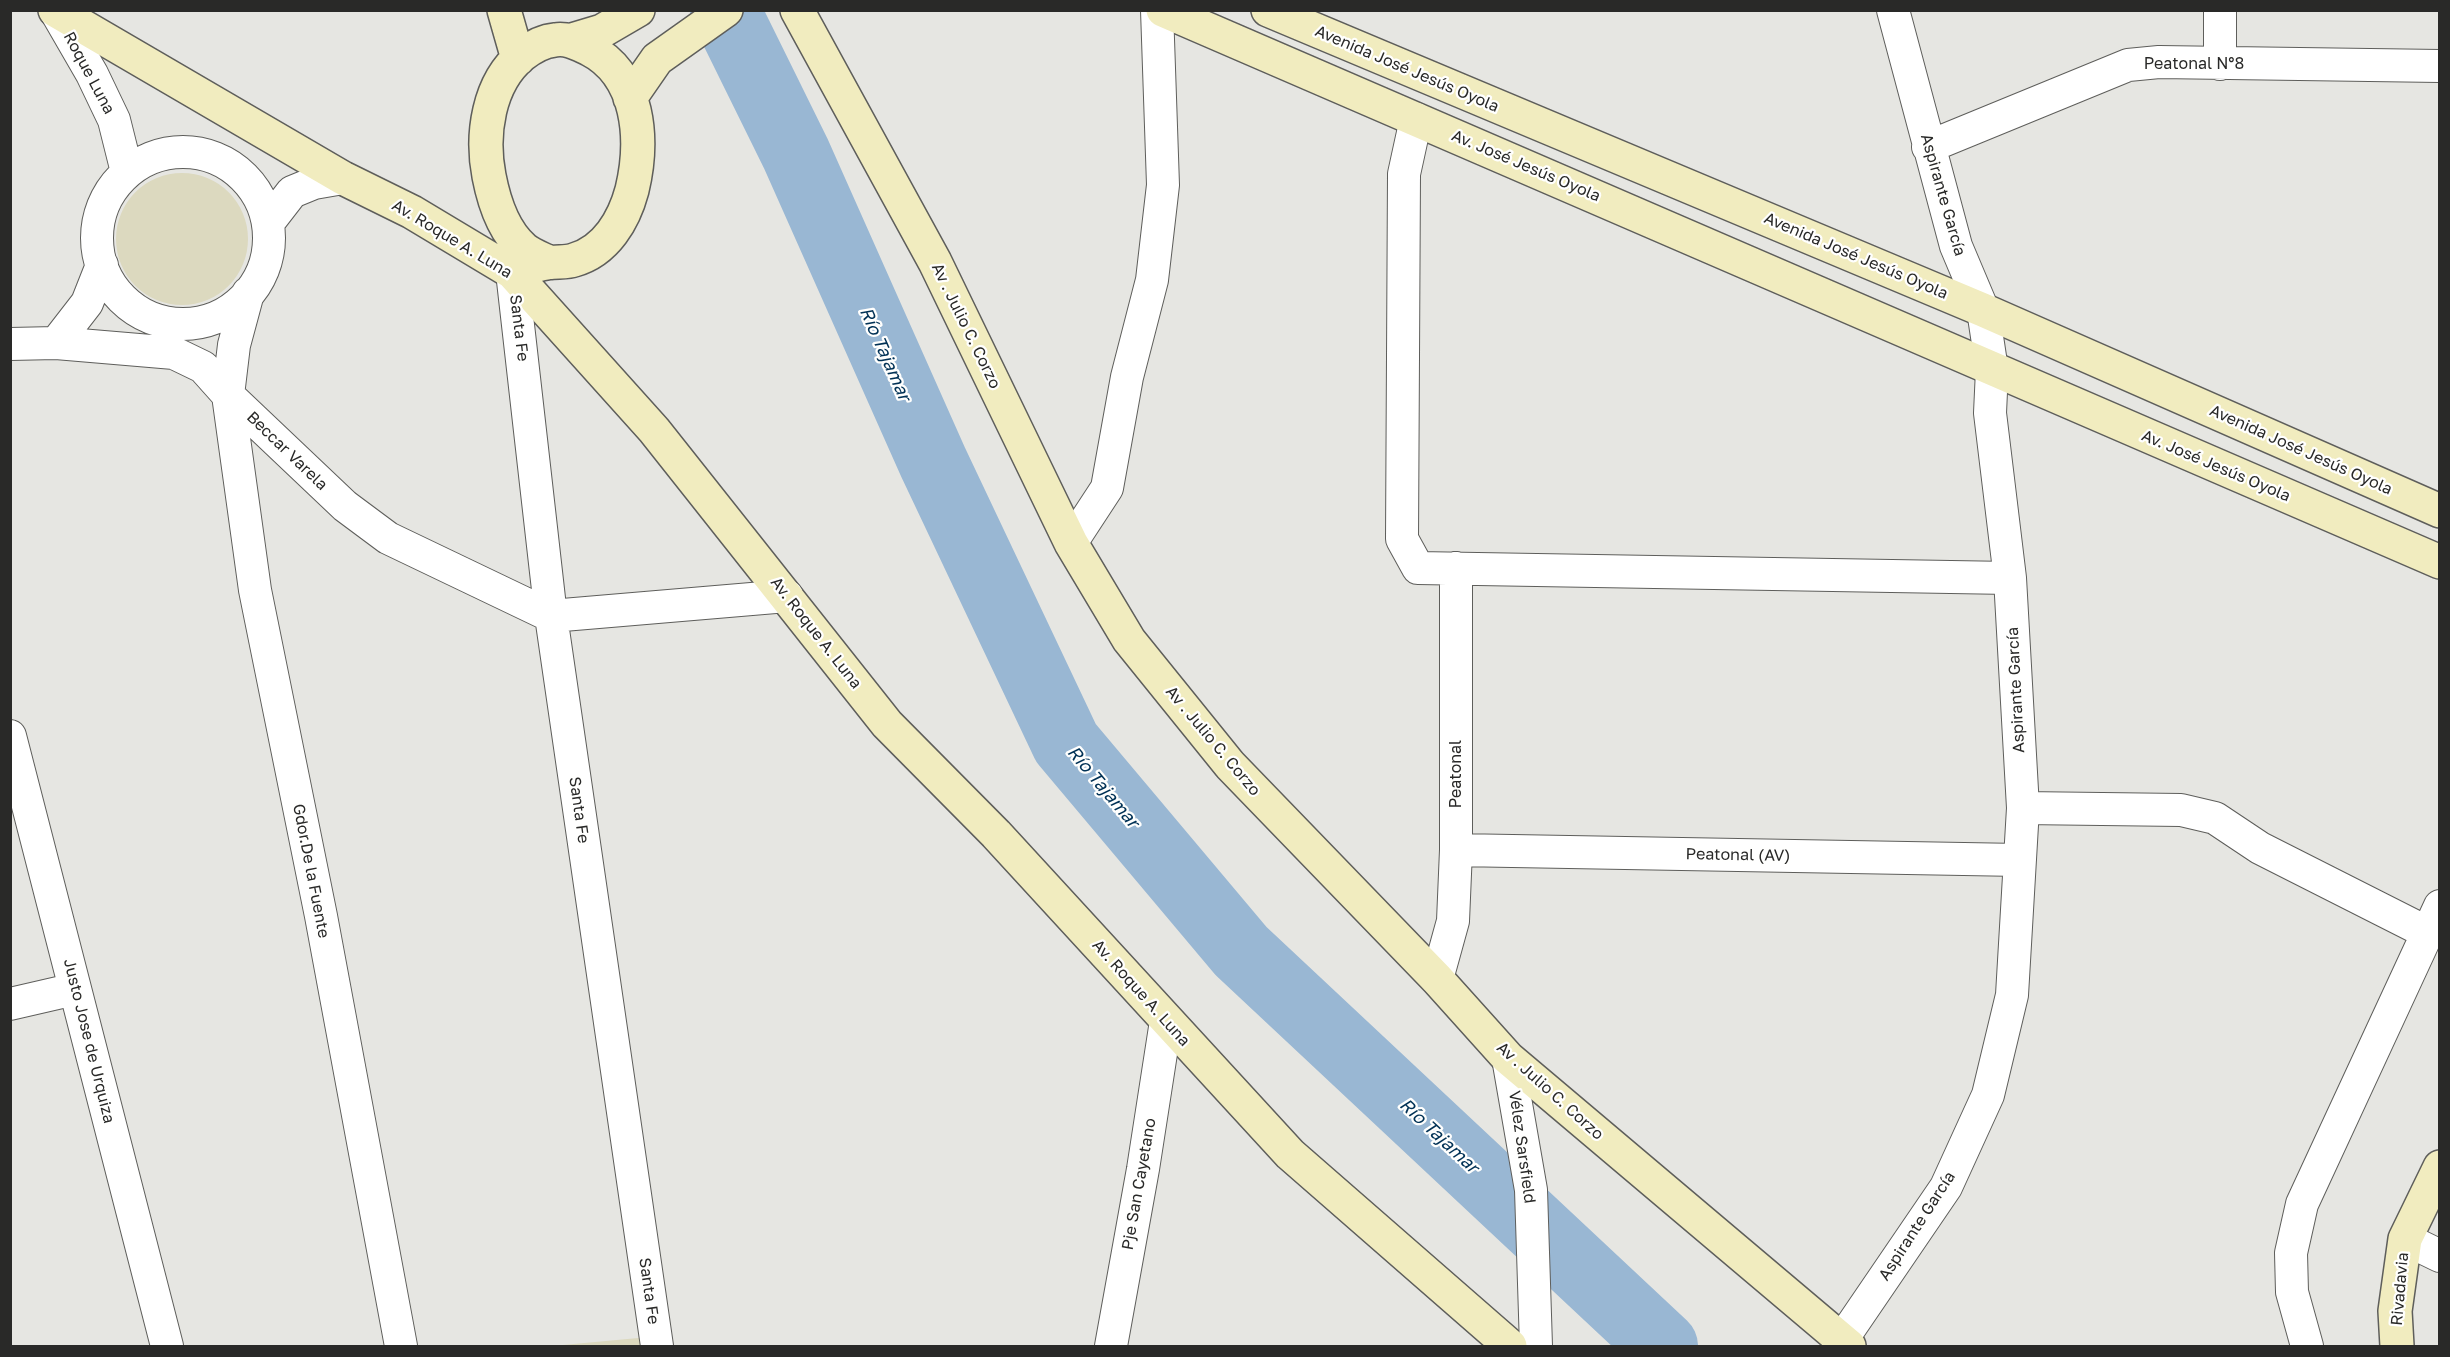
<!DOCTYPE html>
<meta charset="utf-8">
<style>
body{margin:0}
#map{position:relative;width:2450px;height:1357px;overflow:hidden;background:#e6e6e2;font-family:"Golos Text",sans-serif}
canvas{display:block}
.frame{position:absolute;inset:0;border:12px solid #292928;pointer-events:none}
</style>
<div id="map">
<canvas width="2450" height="1357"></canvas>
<div class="frame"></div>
</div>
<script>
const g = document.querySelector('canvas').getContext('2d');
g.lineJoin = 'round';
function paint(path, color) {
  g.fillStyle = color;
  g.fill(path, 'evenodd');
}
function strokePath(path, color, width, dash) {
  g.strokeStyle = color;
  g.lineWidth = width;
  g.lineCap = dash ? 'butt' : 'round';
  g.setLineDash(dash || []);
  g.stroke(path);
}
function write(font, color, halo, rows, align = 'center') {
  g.font = font + ' "Golos Text",sans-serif';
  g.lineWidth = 4.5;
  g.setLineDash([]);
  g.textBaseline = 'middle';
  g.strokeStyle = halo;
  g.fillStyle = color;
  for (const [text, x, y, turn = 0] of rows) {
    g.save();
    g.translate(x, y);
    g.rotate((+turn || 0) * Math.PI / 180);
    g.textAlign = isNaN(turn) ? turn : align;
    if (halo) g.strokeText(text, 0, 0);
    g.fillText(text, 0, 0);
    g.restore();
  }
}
const green = new Path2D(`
 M116 239a66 66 0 1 1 132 0a66 66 0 1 1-132 0Z
 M649 1337 651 1346H552Z`);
const river = new Path2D(`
 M725 10 796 154 933 462 1066 743 1241 951 1663 1346`);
const street = new Path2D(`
 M55 10 92 74 114 120 127 172
 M2220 64V10
 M1416 119 1404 174 1402 539 1418 568 2010 578
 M1928 147 2128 65 2159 62 2440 66
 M97 238a86 86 0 1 1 172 0a86 86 0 1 1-172 0Z
 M268 223 292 192 314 183 343 178
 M512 272 551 616 657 1346
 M248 293 234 345 228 395 255 590 321 916 401 1346
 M56 343 87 303 102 265
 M10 344 56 343 174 353 203 367 228 395 345 506 388 538 551 616 787 596
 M1071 543 1107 488 1127 377 1152 280 1163 185 1157 10
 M10 736 167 1346
 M2023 808 2181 810 2215 818 2260 848 2426 932
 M1456 850 2020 860
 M1437 979 1453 921 1456 850V568
 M10 1004 75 989
 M1508 1058 1531 1190 1536 1346
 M2405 1239 2440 1256
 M1841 1341 1946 1187 1988 1095 2012 995 2023 808 2010 578 1990 413 1992 370 1983 310 1956 246 1893 10
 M1111 1346 1143 1169 1166 1021
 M2307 1346 2292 1292 2291 1253 2302 1204 2440 906`);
const secondary = new Path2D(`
 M55 10 343 178 412 212 512 272 654 430 887 724 996 834 1290 1154 1510 1346
 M504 10 518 59
 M797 10 935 262 1071 543 1129 640 1230 765 1437 979 1508 1058 1849 1346
 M1163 10 2440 562
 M1268 10 1983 310 2440 511
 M572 40 602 31 638 10
 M630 98 657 59 726 10
 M512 272C523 269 535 265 547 263 556 261 566 263 574 260 606 251 624 220 632 190 644 140 640 75 589 49 578 44 568 38 555 40 543 41 531 48 522 55 488 83 481 135 489 176 494 202 503 231 524 249 530 254 540 258 548 262
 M2397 1346 2395 1311 2405 1239 2440 1167`);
const streetNames = [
 ["Peatonal N°8",2194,64],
 ["Avenida José Jesús Oyola",1407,69,23],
 ["Roque Luna",89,73,62],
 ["Av. José Jesús Oyola",1526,166,23],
 ["Aspirante García",1943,195,74],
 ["Av. Roque A. Luna",452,239,31],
 ["Avenida José Jesús Oyola",1856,256,23],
 ["Av . Julio C. Corzo",966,326,64],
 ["Santa Fe",519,328,83],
 ["Avenida José Jesús Oyola",2301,450,24],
 ["Beccar Varela",287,451,44],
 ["Av. José Jesús Oyola",2216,466,23],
 ["Av. Roque A. Luna",816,633,52],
 ["Aspirante García",2016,690,-93],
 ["Av . Julio C. Corzo",1213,741,50],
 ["Peatonal",1456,774,-90],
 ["Santa Fe",579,810,82],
 ["Peatonal (AV)",1738,855,1],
 ["Gdor.De la Fuente",311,871,79],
 ["Av. Roque A. Luna",1141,993,48],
 ["Justo Jose de Urquiza",89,1041,76],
 ["Av . Julio C. Corzo",1550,1091,42],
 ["Vélez Sarsfield",1522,1147,82],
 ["Pje San Cayetano",1139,1184,-80],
 ["Aspirante García",1917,1226,-57],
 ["Rivadavia",2400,1289,-85],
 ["Santa Fe",649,1291,82]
];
const waterNames = [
 ["Río Tajamar",885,354,66],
 ["Río Tajamar",1103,787,50],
 ["Río Tajamar",1439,1136,43]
];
paint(green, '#dcd9bf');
strokePath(river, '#99b7d3', 70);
strokePath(street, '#5e5e5b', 34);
strokePath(secondary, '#5e5e5b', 36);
strokePath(street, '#fff', 32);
strokePath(secondary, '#f1ecbf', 33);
write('16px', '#292928', '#fffffe', streetNames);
write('italic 18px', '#003155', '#fffffe', waterNames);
</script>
